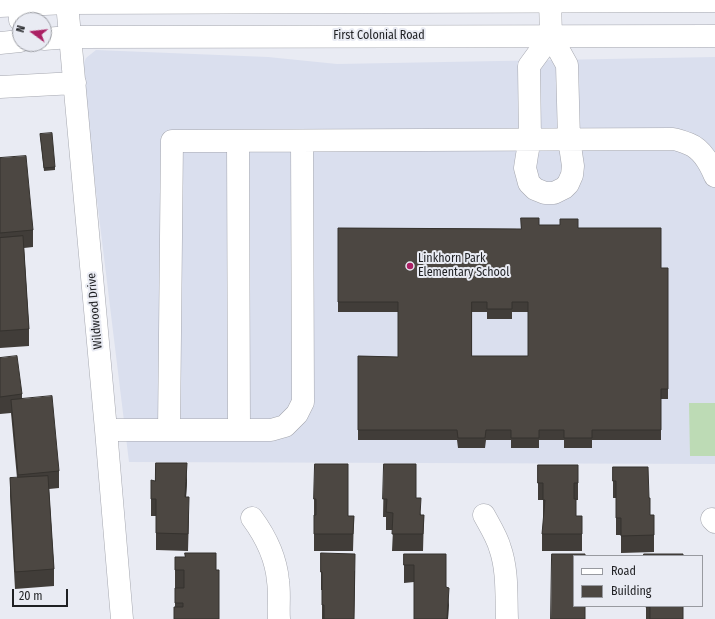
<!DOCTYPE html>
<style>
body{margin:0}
#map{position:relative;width:715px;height:619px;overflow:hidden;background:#e9ebf3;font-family:"Fira Sans Condensed",sans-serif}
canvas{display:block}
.legend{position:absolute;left:573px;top:555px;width:130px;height:52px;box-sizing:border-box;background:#e9ebf3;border:1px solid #989aa0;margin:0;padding:5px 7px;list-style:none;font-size:12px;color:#1f2023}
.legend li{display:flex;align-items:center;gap:8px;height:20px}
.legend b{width:20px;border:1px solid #989aa0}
.north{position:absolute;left:12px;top:12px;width:40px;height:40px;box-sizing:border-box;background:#e9ebf3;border:1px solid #989aa0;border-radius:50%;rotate:285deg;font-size:11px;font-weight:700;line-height:16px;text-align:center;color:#1f2023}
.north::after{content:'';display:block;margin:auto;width:14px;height:18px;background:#ab2164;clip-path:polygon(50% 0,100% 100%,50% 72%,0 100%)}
.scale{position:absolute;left:12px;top:589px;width:56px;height:18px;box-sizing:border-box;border:2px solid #1f2023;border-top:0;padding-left:5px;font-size:12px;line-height:14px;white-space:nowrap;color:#1f2023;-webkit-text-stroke:3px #e9ebf3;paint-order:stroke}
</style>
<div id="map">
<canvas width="715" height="619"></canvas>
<ul class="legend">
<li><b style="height:5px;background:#fff"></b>Road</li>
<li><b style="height:11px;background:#4c4742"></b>Building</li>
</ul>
<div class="north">N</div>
<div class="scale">20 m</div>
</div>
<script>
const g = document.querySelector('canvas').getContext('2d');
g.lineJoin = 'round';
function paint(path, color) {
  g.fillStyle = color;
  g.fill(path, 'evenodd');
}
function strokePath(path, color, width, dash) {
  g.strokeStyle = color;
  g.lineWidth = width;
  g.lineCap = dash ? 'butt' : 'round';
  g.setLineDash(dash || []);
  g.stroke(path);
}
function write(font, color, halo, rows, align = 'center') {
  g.font = font + ' "Fira Sans Condensed",sans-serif';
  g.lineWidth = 4;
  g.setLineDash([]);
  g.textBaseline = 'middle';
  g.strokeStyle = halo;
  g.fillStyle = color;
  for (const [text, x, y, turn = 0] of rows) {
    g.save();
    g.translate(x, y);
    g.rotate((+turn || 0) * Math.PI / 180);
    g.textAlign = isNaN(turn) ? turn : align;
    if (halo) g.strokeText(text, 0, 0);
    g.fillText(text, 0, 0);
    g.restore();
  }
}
const built = new Path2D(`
 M96 50 268 57 337 64 715 57V464L129 462 81 69 86 58Z`);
const green = new Path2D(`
 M689 403H715V456H690Z`);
const minor = new Path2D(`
 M19 0 20 20
 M550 0 551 36 567 65 569 139 573 166 572 175 568 184 564 188 554 193H545L535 189 529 183 525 168 527 155 530 139 529 66 551 36
 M67 3 106 430 122 619
 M0 87 75 83
 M238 141 239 430
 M106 430H271L285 426 297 414 303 402 302 141
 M169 430 172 141 673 139C679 140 684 142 689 144 702 149 710 164 715 176
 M484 515C490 526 497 537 500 548 508 571 506 596 507 619
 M252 518C266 537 276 557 278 581 280 594 278 607 279 619
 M712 519 715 522`);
const major = new Path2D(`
 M0 6 67 3 715 1
 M44 39 70 37 715 36
 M0 43 20 41`);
const wall = new Path2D(`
 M40 134 55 167V170L44 171Z
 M0 158 33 230V247L24 248 29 329V346L0 348Z
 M539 225 578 228 661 268H668V399H661V440H592V448H564V440H539V448H511V440H486L485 448H458L457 440H358V356L398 357V312H338V228L521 229ZM472 312H487V319H512V312H528V356H472Z
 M0 358 22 394V399L59 471V488L49 489 54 569V586L15 589 10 496V478H17L11 413 0 414Z
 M315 464 348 516H354L353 551H314V499Z
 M384 464 416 498 421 515H424L423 551H392L393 530H386V517H383Z
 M538 465H578V500H576V516H582V551H542V534L544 517H543V500H538Z
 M613 467 649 498 650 515H654V552L621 553V535H616V498H613Z
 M187 481 186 497 189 515 188 551 156 550V516H151V499Z
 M321 553 355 571 354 619H322V590H321Z
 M404 554 446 587 449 605 448 619H414V582L404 583Z
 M175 557 216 570 219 619 175 607V588H184H175Z
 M646 606H683V619H646Z`);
const shadedWall = new Path2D(`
 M187 463V481L185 514V497Z
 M449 588 448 619H447Z`);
const building = new Path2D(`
 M52 133 55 167 44 168 40 134Z
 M26 156 33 230 0 233V158Z
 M521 218H539V225H560V219H578V228H661V268H668V389H661V430H592V438H564V430H539V438H511V430H486L485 438H458L457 430H358V356L398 357V302H338V228L521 229ZM472 302H487V309H512V302H528V356H472Z
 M23 236 29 329 0 331V238Z
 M17 356 22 394 0 397V358Z
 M52 396 59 471 18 475 11 400Z
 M156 463H187L185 497H189L188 534 156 533V499H151V480L155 481Z
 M315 464H348V516H354L353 534H314V515H316V499H314Z
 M384 464H416V498H421L420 515H424L423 534H392L393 513 386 512 387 499H383Z
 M538 465H578V483H574V499H576V516H582V534H542L545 500H543V483H538Z
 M613 467H648L649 498H650V515H654V535L621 536V518H616V481H613Z
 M48 476 54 569 15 572 10 478Z
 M185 553H216V570H219V619H174V607H183V603H175V588H184V570H175V557H185Z
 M321 553 355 554 354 619H324V605H322V572H321Z
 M404 554H446V587L449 588 447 619H414V565H404Z
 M552 554H585V556H574V606H585V619H551Z
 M644 554H683V556H644Z
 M646 606H683V619H650V607H646Z`);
const markers = [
 [410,266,4,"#ab2164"]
];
const streetNames = [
 ["First Colonial Road",379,36],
 ["Wildwood Drive",95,311,-95]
];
const poiNames = [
 ["Linkhorn Park",418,259],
 ["Elementary School",418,273]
];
paint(built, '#dadfee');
paint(green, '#bddbb5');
strokePath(minor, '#a5a7af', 23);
strokePath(major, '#a5a7af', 23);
strokePath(minor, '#fff', 22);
strokePath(major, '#fff', 22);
paint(wall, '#413d39');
paint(shadedWall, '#35322e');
paint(building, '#4c4742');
strokePath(building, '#35322e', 1);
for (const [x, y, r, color] of markers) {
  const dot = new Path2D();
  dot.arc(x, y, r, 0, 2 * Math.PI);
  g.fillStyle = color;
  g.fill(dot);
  strokePath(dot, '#e9ebf3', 1.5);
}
write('12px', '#1f2023', '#e9ebf3', streetNames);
write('12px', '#1f2023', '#e9ebf3', poiNames, 'left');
</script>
